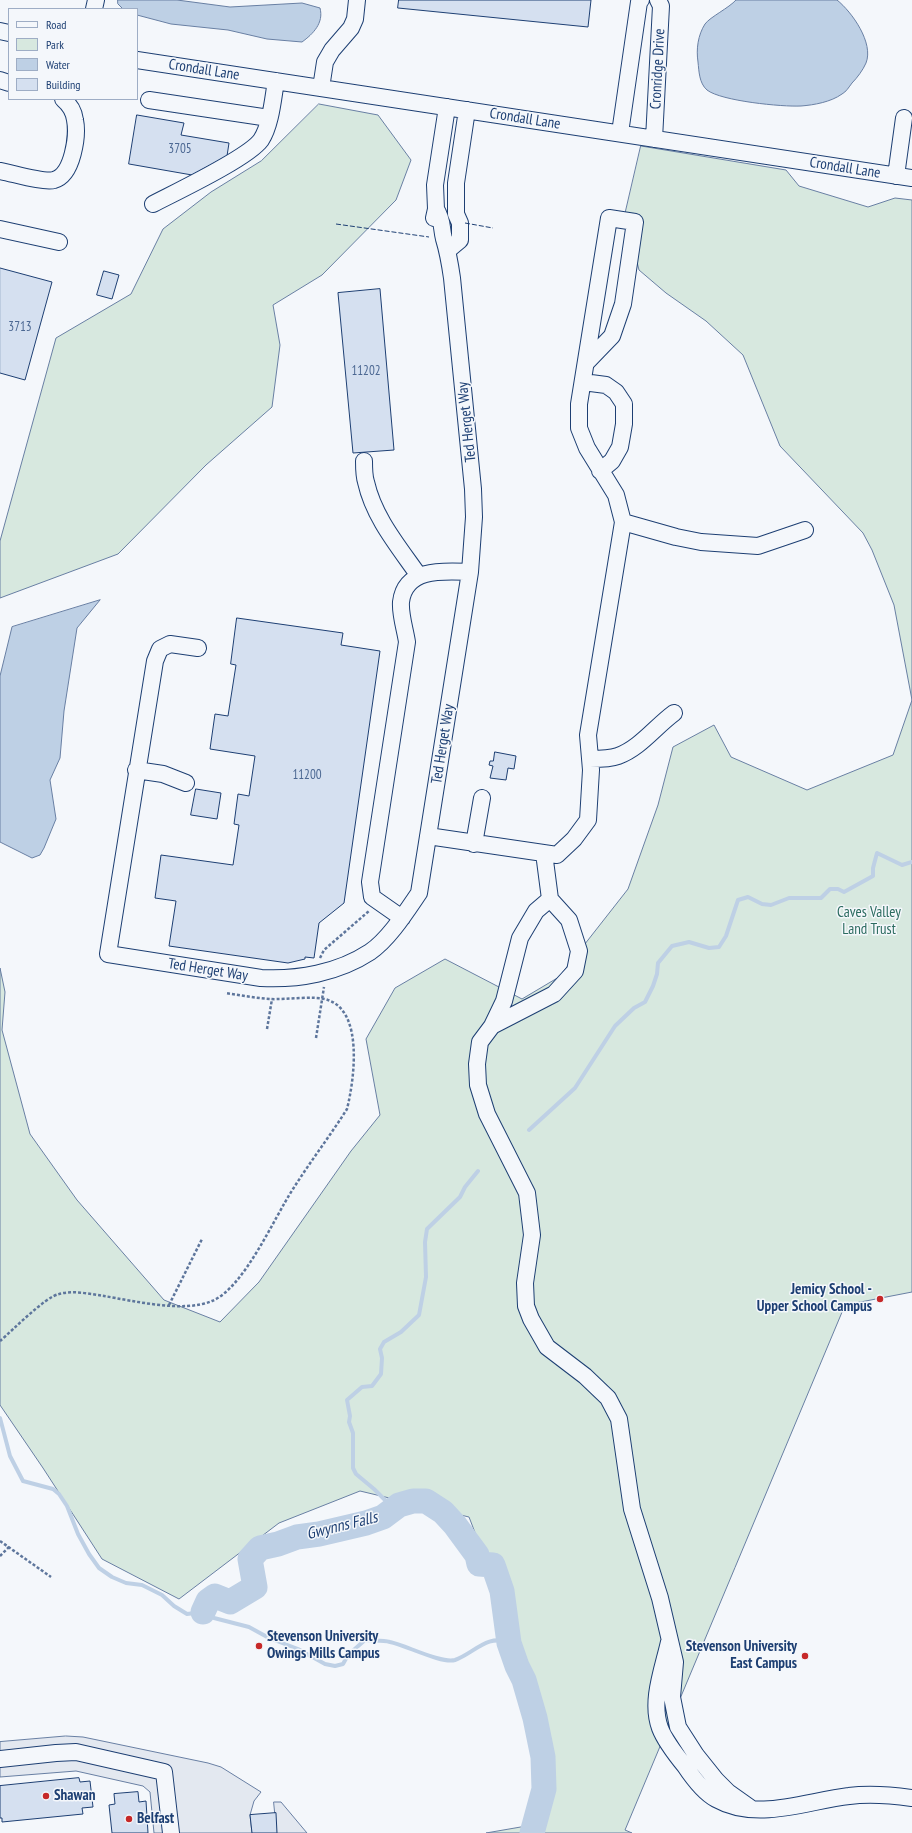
<!DOCTYPE html>
<style>
body{margin:0}
#map{position:relative;width:912px;height:1833px;overflow:hidden;background:#f4f7fb;font-family:"PT Sans Narrow",sans-serif}
canvas{display:block}
.legend{position:absolute;left:8px;top:8px;width:130px;height:92px;box-sizing:border-box;background:#f4f7fb;border:1px solid #9eadc5;margin:0;padding:5px 7px;list-style:none;font-size:12px;color:#1d3f73}
.legend li{display:flex;align-items:center;gap:8px;height:20px}
.legend b{width:20px;border:1px solid #9eadc5}
</style>
<div id="map">
<canvas width="912" height="1833"></canvas>
<ul class="legend">
<li><b style="height:5px;background:#f4f7fb"></b>Road</li>
<li><b style="height:11px;background:#d7e8df"></b>Park</li>
<li><b style="height:11px;background:#bed0e5"></b>Water</li>
<li><b style="height:11px;background:#d5e0f0"></b>Building</li>
</ul>
</div>
<script>
const g = document.querySelector('canvas').getContext('2d');
g.lineJoin = 'round';
function paint(path, color) {
  g.fillStyle = color;
  g.fill(path, 'evenodd');
}
function strokePath(path, color, width, dash) {
  g.strokeStyle = color;
  g.lineWidth = width;
  g.lineCap = dash ? 'butt' : 'round';
  g.setLineDash(dash || []);
  g.stroke(path);
}
function write(font, color, halo, rows, align = 'center') {
  g.font = font + ' "PT Sans Narrow",sans-serif';
  g.lineWidth = 3;
  g.setLineDash([]);
  g.textBaseline = 'middle';
  g.strokeStyle = halo;
  g.fillStyle = color;
  for (const [text, x, y, turn = 0] of rows) {
    g.save();
    g.translate(x, y);
    g.rotate((+turn || 0) * Math.PI / 180);
    g.textAlign = isNaN(turn) ? turn : align;
    if (halo) g.strokeText(text, 0, 0);
    g.fillText(text, 0, 0);
    g.restore();
  }
}
const green = new Path2D(`
 M319 104 378 115 411 160 396 200 322 275 273 305 280 345 272 407 206 465 118 554 0 598V541L56 338 131 294 163 229 211 192 261 161Z
 M641 146 786 170 799 186 868 207 895 198 912 200V1292L845 1305 625 1830 632 1833H486L538 1824 537 1693 469 1517 360 1491 279 1523 179 1599 102 1559 43 1468 0 1405V968L5 992 2 1030 30 1134 77 1200 164 1300 220 1322 259 1282 351 1151 380 1115 366 1039 395 988 445 959 522 999 559 977 628 889 658 805 673 747 714 725 731 757 807 790 893 755 912 700 894 605 872 550 863 533 780 446 743 355 706 321 666 293 639 270 625 214Z`);
const parking = new Path2D(`
 M66 1736 83 1737 208 1763 221 1767 261 1792 254 1801 250 1815 252 1833H154L150 1792 143 1786 76 1771 0 1777V1742Z
 M274 1802H281L307 1833H277Z`);
const water = new Path2D(`
 M118 0H177L230 7 302 3 320 8C324 23 313 34 302 42L267 39 228 30 171 24 137 15V9H123L118 4Z
 M736 0H837C852 12 874 43 866 63 863 70 857 78 852 83 849 87 846 92 842 94 831 102 814 105 801 106 782 107 721 101 707 90 699 83 699 71 698 62 696 49 698 35 705 24 710 17 729 8 736 0Z
 M100 600 77 628 64 711 60 758 50 780 56 819 44 848 40 855 32 858 0 842V676L12 627Z`);
const stream = new Path2D(`
 M529 1130 575 1088 615 1026 634 1008 645 1002 653 986 657 974 658 963 672 946 689 942 709 948 719 947 726 936 738 900 748 897 762 904 771 905 789 898H821L830 889H838L844 892 873 876V868L877 853 902 865 912 862
 M0 1418 10 1456 23 1481 53 1489 59 1494 67 1506 78 1534 89 1554 99 1568 112 1577 126 1583 142 1585 162 1595 174 1606 187 1614 203 1612 214 1618 249 1627 269 1638 298 1649 325 1664 335 1666 343 1664 348 1655 365 1640C373 1641 382 1640 390 1642 405 1645 442 1664 455 1660 473 1654 488 1633 509 1643
 M383 1517 387 1502 374 1489 356 1474 353 1468V1433L349 1422 350 1416 347 1400 362 1387 372 1386 381 1374 382 1358 380 1349 384 1342 401 1332 419 1315 426 1277 425 1242 427 1229 460 1197 465 1187 478 1171`);
const river = new Path2D(`
 M203 1612 208 1601 215 1596 230 1602 255 1587 250 1559 260 1548 278 1544 297 1537 319 1534 366 1523 383 1517 399 1505 413 1501H426L443 1512 455 1525 477 1555 479 1564 493 1565 502 1591 509 1643 517 1666 524 1680 535 1718 543 1757 544 1789 532 1833`);
const building = new Path2D(`
 M399 0H591L588 27 398 8Z
 M137 115 184 123 181 135 229 143 227 156 192 175 129 164Z
 M0 268 52 282 25 380 0 373Z
 M104 271 119 275 112 299 97 295Z
 M380 289 394 450 353 453 338 293Z
 M237 618 343 633 341 645 380 651 344 903 319 923 314 958 305 957V959L288 963 169 946 176 901 155 898 161 855 233 865 239 825 234 824 238 794 249 796 255 756 210 749 215 714 228 716 236 665 231 664Z
 M495 752 516 756 514 769 508 768 506 780 490 778 493 766 489 765 490 761H493Z
 M196 789 221 793 217 819 191 815Z
 M79 1778 80 1782 90 1781 93 1807 82 1808 83 1814 2 1822V1818H0V1786Z
 M138 1792 139 1802 146 1801 148 1833H112L109 1805 115 1804 114 1794Z
 M276 1813 277 1833H252L250 1815Z`);
const path = new Path2D(`
 M320 958 324 950 369 911
 M267 1029 272 999
 M316 1038 324 987
 M169 1305 202 1239
 M0 1341C13 1330 45 1297 59 1294 74 1290 90 1294 104 1296 134 1301 184 1313 212 1301 244 1288 274 1218 293 1189 310 1162 330 1136 347 1109 354 1081 364 1012 328 1000 315 995 286 1000 270 999 255 998 240 995 225 993
 M0 1541 51 1577
 M0 1556 9 1547`);
const minor = new Path2D(`
 M94 9 96 0
 M0 31 9 33
 M137 60 912 178
 M0 80 9 83
 M321 88 325 62 332 50 351 28 355 19 357 0
 M149 100 269 118
 M620 133 639 2 641 0
 M654 139 661 6 658 0
 M0 171C12 173 44 183 54 180 73 175 78 135 75 120 74 112 69 104 63 99
 M896 176 904 118
 M153 204C176 192 248 158 261 140 271 125 273 98 276 81
 M434 218 436 209 435 185 447 107
 M0 229 59 242
 M448 250 460 240V223L456 214V183L467 110
 M583 382 606 385 616 392 624 404V424L620 447 612 461 600 471
 M364 461C364 468 364 476 366 482 374 518 399 547 419 576
 M623 522 676 537 701 542 758 546 805 530
 M198 648 170 644 160 649 155 661 108 954 261 978C298 980 338 973 370 952 389 939 406 912 419 893L470 572 474 517 473 489 452 278C450 264 448 252 444 239 441 227 443 220 436 209
 M590 759C599 759 610 759 618 756 640 748 655 727 674 713
 M136 770 163 774 186 783
 M428 836 557 855 574 839 588 820 591 770 588 735 623 522 616 495 587 448 579 428V404L609 218 635 222 623 304 612 336 586 363
 M474 844 482 798
 M550 899 536 911 520 938 504 1001 492 1026 480 1042 477 1064 478 1085 487 1114 527 1193 532 1235 525 1283 526 1306 531 1319 547 1347 585 1376 608 1398 619 1419 632 1509 660 1598 675 1662 672 1697 678 1727 696 1755 716 1780 728 1792 752 1809
 M402 918 372 897 370 882 407 642C405 629 400 614 401 602 405 567 445 571 470 572
 M492 1026 554 994 575 971 579 951 569 920 550 899 544 853
 M669 1642C663 1669 650 1701 660 1728 665 1741 676 1755 685 1766 693 1778 703 1792 716 1799 757 1822 806 1801 849 1796 870 1793 891 1795 912 1798
 M0 1759 56 1753 76 1752 164 1772 171 1833`);
const fence = new Path2D(`
 M465 223 493 228
 M336 224 429 237`);
const markers = [
 [880,1299,4,"#c62828"],
 [259,1646,4,"#c62828"],
 [805,1656,4,"#c62828"],
 [46,1796,4,"#c62828"],
 [129,1819,4,"#c62828"]
];
const numberNames = [
 ["3705",180,149],
 ["3713",20,327],
 ["11202",366,371],
 ["11200",307,775]
];
const streetNames = [
 ["Cronridge Drive",658,69,-87],
 ["Crondall Lane",204,70,9],
 ["Crondall Lane",525,119,9],
 ["Crondall Lane",845,168,9],
 ["Ted Herget Way",467,422,-96],
 ["Ted Herget Way",443,744,-81],
 ["Ted Herget Way",208,970,9]
];
const parkNames = [
 ["Caves Valley",869,913],
 ["Land Trust",869,930]
];
const poiNames = [
 ["Jemicy School -",872,1290,"right"],
 ["Upper School Campus",872,1307,"right"],
 ["Stevenson University",267,1637],
 ["Owings Mills Campus",267,1654],
 ["Stevenson University",797,1647,"right"],
 ["East Campus",797,1664,"right"],
 ["Shawan",54,1796],
 ["Belfast",137,1819]
];
const waterNames = [
 ["Gwynns Falls",342,1526,-14]
];
paint(green, '#d7e8df');
strokePath(green, '#687fa3', 1);
paint(parking, '#e3e8f0');
strokePath(parking, '#687fa3', 1);
paint(water, '#bed0e5');
strokePath(water, '#687fa3', 1);
strokePath(stream, '#bed0e5', 4);
strokePath(river, '#bed0e5', 25);
paint(building, '#d5e0f0');
strokePath(building, '#1d3f73', 1);
strokePath(minor, '#1d3f73', 18);
strokePath(path, '#5e769c', 2.5, [3, 2]);
strokePath(minor, '#f4f7fb', 16);
strokePath(fence, '#1d3f73', 1, [5, 2]);
for (const [x, y, r, color] of markers) {
  const dot = new Path2D();
  dot.arc(x, y, r, 0, 2 * Math.PI);
  g.fillStyle = color;
  g.fill(dot);
  strokePath(dot, '#f4f7fb', 1.5);
}
write('13px', '#4b6792', null, numberNames);
write('15px', '#1d3f73', '#f4f7fb', streetNames);
write('15px', '#2c6c60', '#f4f7fb', parkNames);
write('bold 15px', '#1d3f73', '#f4f7fb', poiNames, 'left');
write('italic 16px', '#1d3f73', '#f4f7fb', waterNames);
</script>
